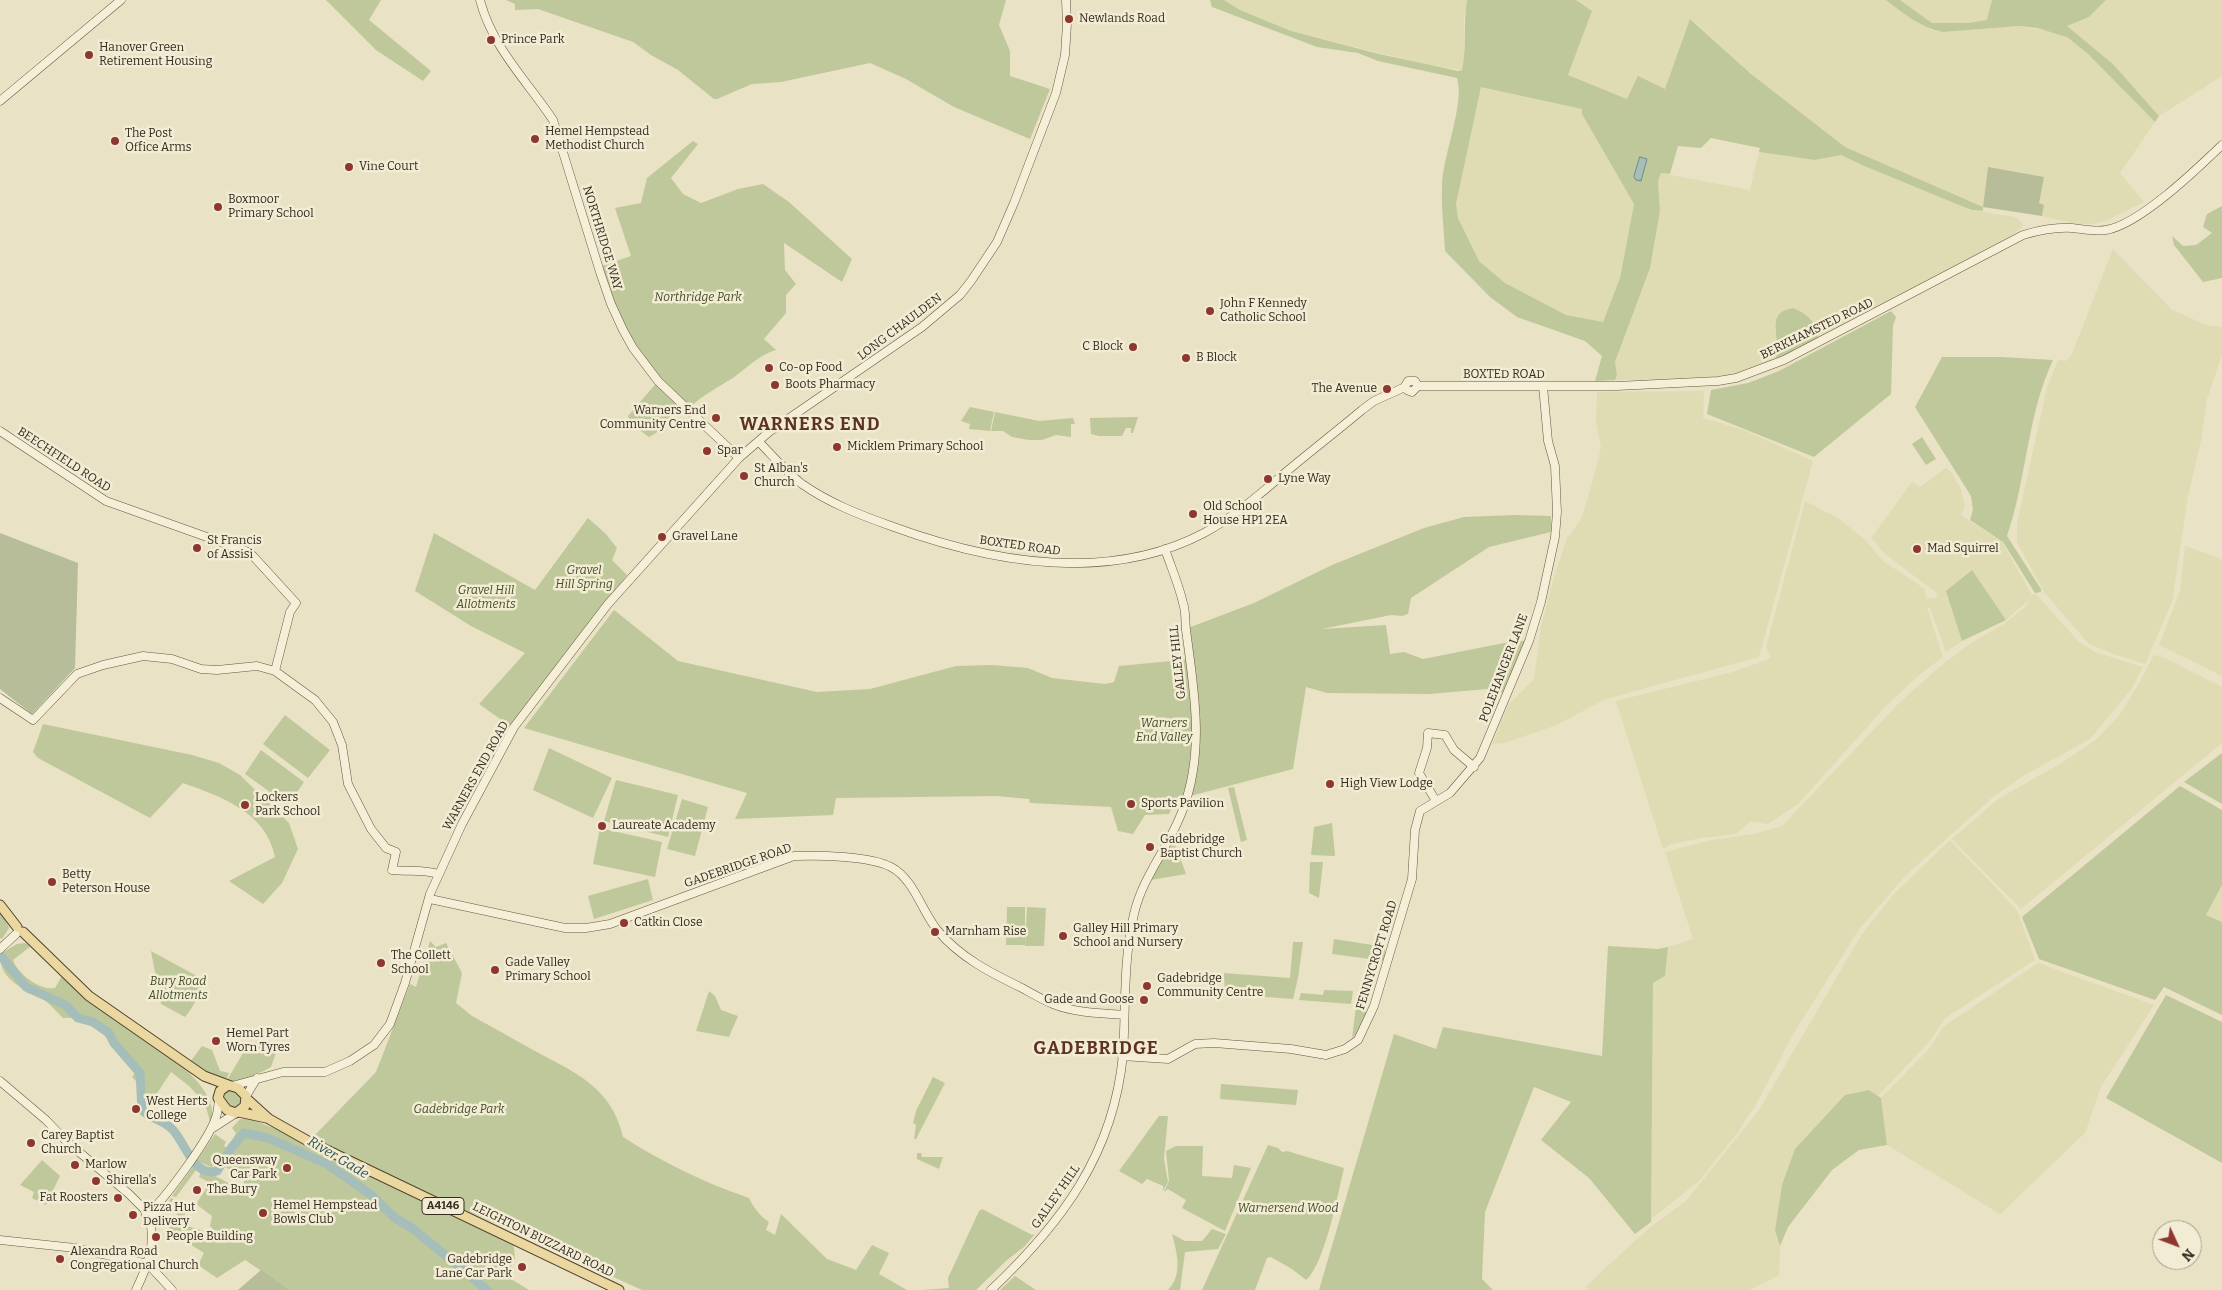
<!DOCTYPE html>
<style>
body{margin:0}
#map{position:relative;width:2222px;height:1290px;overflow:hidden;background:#eae2c5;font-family:Bitter,serif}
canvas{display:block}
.north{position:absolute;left:2152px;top:1220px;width:50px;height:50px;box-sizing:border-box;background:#f2ecd4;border:1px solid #a69f8c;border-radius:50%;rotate:133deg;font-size:14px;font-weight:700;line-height:20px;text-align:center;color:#352b1f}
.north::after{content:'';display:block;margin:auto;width:18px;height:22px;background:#8e3731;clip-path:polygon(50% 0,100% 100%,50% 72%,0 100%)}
</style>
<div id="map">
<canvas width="2222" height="1290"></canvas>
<div class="north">N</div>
</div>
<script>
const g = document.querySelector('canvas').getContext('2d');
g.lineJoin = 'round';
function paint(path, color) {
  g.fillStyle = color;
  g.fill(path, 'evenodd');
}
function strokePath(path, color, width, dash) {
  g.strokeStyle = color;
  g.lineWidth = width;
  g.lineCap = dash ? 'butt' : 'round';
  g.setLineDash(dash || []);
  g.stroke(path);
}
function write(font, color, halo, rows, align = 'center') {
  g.font = font + ' Bitter,serif';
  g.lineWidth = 5;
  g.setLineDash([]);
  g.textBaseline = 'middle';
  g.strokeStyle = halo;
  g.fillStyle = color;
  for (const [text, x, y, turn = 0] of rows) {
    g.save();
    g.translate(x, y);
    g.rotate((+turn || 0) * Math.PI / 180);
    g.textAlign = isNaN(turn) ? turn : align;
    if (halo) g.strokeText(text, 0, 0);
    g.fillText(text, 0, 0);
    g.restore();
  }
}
const farmland = new Path2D(`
 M1224 0H1467L1464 18V59L1462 70 1427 65 1291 31 1240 10Z
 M1576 0H1886L1906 15 1932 30 1943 32 2018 26 2054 32 2067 37 2088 54 2155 122 2120 173 2144 202 2105 221 2092 224H2077L2042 216 2044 205 2039 203 1988 168 1983 207 1953 195 1845 147 1751 74 1691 19 1665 90 1627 99 1568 75 1592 11Z
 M1900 0H1992L1988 20 1968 23H1932Z
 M2106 0H2222V76L2159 116 2113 64 2067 26 2089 17Z
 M1481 86 1582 109V114L1634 204 1620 278 1603 322 1566 315 1505 283 1479 261 1458 218 1456 204Z
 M1759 152 1815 160 1841 155 1862 165 1972 210 2015 217 2022 222 2023 227 2004 240 1819 338 1817 328 1777 337 1776 358 1766 364 1727 376 1684 380H1615L1617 375 1615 362 1650 268 1660 211 1658 181 1661 173 1750 190Z
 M2113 249 2172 310 2206 325 2222 327V355L2207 399 2201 441 2188 496 2172 602 2145 664 2116 655 2089 644 2044 592 2017 542V524L2047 387 2058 360 2066 361 2072 354Z
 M1704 391 1703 418 1744 430 1813 461 1759 657 1606 699 1554 726 1504 743 1492 744 1508 705 1534 679 1541 627 1554 577 1567 538 1580 521 1588 498 1601 448 1596 423 1597 392Z
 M1946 468 1952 473 1961 489 1965 507 1961 515 2002 542 2032 595 2035 593 2079 642 2095 652 2143 667 2132 688 2090 739 2023 776 1993 797 1906 875 1860 928 1795 1031 1755 1106 1738 1132 1698 1182 1651 1219 1653 983 1665 976 1668 947 1693 939 1665 852 1712 840 1754 834 1782 826 1899 703 1938 668 1971 643 2004 624 2025 607 2031 598 2006 620 1971 570 1947 591 1962 641 1946 652 1930 608H1927L1943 657 1919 675 1886 706 1798 804 1768 824 1751 821 1736 834 1701 838 1672 844 1663 849 1616 701 1733 672 1771 658 1766 647 1805 501 1838 518 1864 539 1883 561 1925 589 1926 599 1936 598 1938 594 1885 554 1871 538 1912 482 1920 487Z
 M2185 546 2222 559V676L2159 645 2180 591Z
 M2154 655 2163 657 2222 687V743L2021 909 1952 839 1998 799 2058 765 2097 739 2120 714 2141 680Z
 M1950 840 2017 910 2035 960 1945 1018 1929 1042 1878 1096 1869 1090 1845 1095 1782 1185 1775 1230 1780 1246 1779 1275 1749 1290H1588L1586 1286 1648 1229 1686 1201 1698 1186 1759 1110 1862 934 1893 895Z
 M2222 885V922L2206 915Z
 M2038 963 2154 1005 2101 1087 2085 1133 2000 1214 1887 1145 1881 1098 1929 1049 1943 1027Z`);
const green = new Path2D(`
 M326 0H381L369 20 431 71 423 81 376 50Z
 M506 0H1006L999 25 1010 51V76L1050 89 1030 139 954 107 906 79 870 63 781 82 752 84 717 99H714L678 70 651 55 633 42 538 9 515 10V4Z
 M1204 0H1224L1240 10 1291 31 1379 54 1458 71 1462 70C1467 47 1463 23 1467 0H1576L1592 11 1568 75 1627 99 1638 76 1665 89 1690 19 1751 74 1845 147 1983 207V211L1972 210 1954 203 1862 165 1841 155 1815 160 1759 152 1760 148 1711 138 1701 148 1678 146 1670 174 1661 173 1658 181 1660 211 1650 268 1615 362 1617 375 1615 380 1595 381 1602 356 1585 341 1517 317 1490 297 1445 251C1444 229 1441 207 1442 185 1443 154 1465 104 1457 78L1378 61 1358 53 1317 47 1212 7 1210 0ZM1481 87 1582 109V114L1634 204 1620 278 1603 322 1566 315 1505 283 1479 261 1458 218 1456 204Z
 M1886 0H1900L1932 23H1968L1987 20 1992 0H2106L2089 17 2067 26 2113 64 2159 116 2155 122 2088 54 2067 37 2037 28 2019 26 1943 32C1921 28 1903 13 1886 0Z
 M693 141 698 144 671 178 683 194 701 203 738 189 763 184 789 202 852 259 842 282 784 243 785 270 796 284 786 295V313L764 339 776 350C760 354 747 368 733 378 718 387 703 395 690 407L680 404 656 433 649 437 630 423 628 416 658 381 633 348 599 267 631 256 615 208 641 203 647 178Z
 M2222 206V278L2203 282 2174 245 2172 236 2183 246 2196 245 2212 233 2203 227 2207 214Z
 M1793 308C1810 315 1816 323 1819 341L1777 361C1775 356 1777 351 1777 345 1777 328 1769 312 1793 308Z
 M1891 311 1896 317 1893 326 1891 394 1814 457 1707 414 1711 390 1748 383 1779 371Z
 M1942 357H2002L2053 360C2027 415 2027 478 2007 536L2041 589V592L2035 593 2003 542 1970 520 1973 510 1971 496 1915 407Z
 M970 407 994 412 990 431 969 429 970 424 961 421Z
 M995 412 1039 421 1073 418 1075 424H1071V437L1056 435 1042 440H1029L1012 437 1003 431H991Z
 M1138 417 1133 433H1131V428H1126L1122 436H1099L1091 434 1090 418Z
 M1922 437 1936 459 1926 465 1912 444Z
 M1514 515 1551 516V532L1489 547 1411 598 1408 614 1402 616 1391 615 1322 629 1386 625 1390 654 1404 652 1423 659 1514 641H1525L1504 693 1487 689 1430 694 1327 693 1306 687 1293 769 1175 800 1169 814 1145 815 1133 834 1118 831 1111 807 1030 803 1029 799 996 796 836 798 833 815 735 819 747 793 524 728 614 610 678 661 817 692 870 689 956 666 992 665 1028 668 1052 678 1105 684 1114 682 1119 666 1192 659 1188 628 1254 603 1332 565 1424 528 1464 517Z
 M588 518 606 534 617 548 612 560 627 575 510 726 479 704 525 653 471 626 415 591 434 533 535 590Z
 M1972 570 2006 620 1962 641 1946 591Z
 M285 715 330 750 308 778 263 744Z
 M43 724 192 755 219 763 240 775 289 823 298 849 282 883 263 904 229 881 275 857C266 812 222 797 183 783L150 818 38 758 33 752Z
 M549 748 612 778 593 818 533 790Z
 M261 750 304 782 288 805 245 774Z
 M2222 753V804L2184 782Z
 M616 780 678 795 668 837 604 821Z
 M2180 786 2222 810V885L2206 915 2222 922V1015L2164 987 2155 1000 2039 959 2022 917Z
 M1234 787 1247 840 1241 842 1228 788Z
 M682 799 708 807 695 856 667 849Z
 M1332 823 1335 856 1311 855 1314 827Z
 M600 828 662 842 655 877 593 864Z
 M1173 839 1186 874 1151 880Z
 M1310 862H1323L1319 898 1309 893Z
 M648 879 653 900 594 919 588 896Z
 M1007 907H1025V945H1006Z
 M1027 907 1046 908 1044 946H1025Z
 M0 914 6 920 9 928 2 939 0 938Z
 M1334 939 1385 947V961L1332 954Z
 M430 941 436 947 446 943 462 973 456 1003 472 1016C493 1027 513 1039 533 1050 574 1072 612 1087 623 1137 662 1162 705 1183 749 1198 754 1208 760 1216 769 1222L766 1230 775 1235 781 1214 827 1259 856 1270 872 1245 889 1253 879 1274 907 1290H642L320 1144 315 1135 376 1072 410 984 416 987Z
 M1293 942H1303L1298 978 1293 999 1225 994 1224 973 1290 978Z
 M25 943 31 946 13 960C18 974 40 991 55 988L63 974C76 987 89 1000 103 1011 133 1033 221 1078 212 1121L210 1122 205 1103 189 1086 171 1072 152 1101 146 1096 145 1090 132 1077 136 1071C115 1050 96 1014 63 1018L45 1000 32 993 29 994C13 981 0 976 0 954L17 944Z
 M1608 946 1658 949 1668 947 1665 976 1653 983 1651 1222 1635 1234 1589 1178 1541 1140 1571 1102 1534 1087 1485 1212 1482 1279 1493 1290H1319L1394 1034 1436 1049 1443 1027 1602 1056Z
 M151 951 206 981C199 993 194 1007 185 1017L161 1004Z
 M1324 990 1353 991 1351 1004 1299 1000 1301 993 1323 995Z
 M709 991 715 996 721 1010 738 1016 729 1037 696 1031Z
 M2166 995 2222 1022V1163L2106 1098Z
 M1356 1006 1364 1008 1367 1013 1357 1033 1352 1038Z
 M255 1042 278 1047 271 1067 254 1076 230 1083 226 1082 246 1048H252Z
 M202 1046 212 1050 220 1071 229 1073 227 1078 213 1077 190 1062Z
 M933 1077 945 1083 916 1139H914L916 1125 913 1123 916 1111Z
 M1221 1084 1298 1090 1296 1105 1220 1099Z
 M228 1089 235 1091 241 1098 240 1105 235 1109 223 1103 222 1094Z
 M1869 1090 1881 1098 1887 1145 1859 1150 1832 1170 1788 1227 1780 1246 1775 1230 1782 1185 1795 1149 1845 1095Z
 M1159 1116H1168L1164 1159 1168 1182 1163 1191V1186L1147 1179 1142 1184 1119 1171Z
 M247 1118 308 1141 513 1239 515 1258 506 1276 529 1290H290L245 1260 217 1278 198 1265 204 1253 182 1239 181 1240V1237L157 1219 166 1220 204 1231 202 1234 210 1242 216 1232 210 1226 212 1216 196 1204 210 1183 199 1177 202 1169 240 1189 244 1183 243 1177 220 1164 211 1167 197 1161 215 1134 226 1142 224 1146 228 1148 236 1133 232 1128 240 1119Z
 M1268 1145 1278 1148 1282 1152 1287 1151 1344 1168C1338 1193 1325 1264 1306 1280L1292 1269 1271 1257 1267 1258 1255 1290H1202Z
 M1176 1146H1203L1202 1176 1232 1178 1234 1165 1251 1168 1225 1231 1182 1208 1186 1200 1168 1189 1164 1192 1169 1181 1166 1151Z
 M917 1153H921L922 1157H943L939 1169 917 1159Z
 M42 1160 60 1176 46 1205 32 1198 34 1192 20 1185Z
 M195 1164 199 1166 176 1197 172 1196Z
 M171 1198 186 1207 184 1219 182 1220 167 1204Z
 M982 1209 1032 1235 1035 1234 1024 1247 1007 1260 976 1290H923L949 1288 948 1278 979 1211Z
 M1212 1229 1226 1234 1218 1249 1185 1252 1180 1290H1168C1183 1275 1177 1252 1172 1234L1185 1241H1202Z
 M1015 1276 1036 1290H1000Z`);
const cemetery = new Path2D(`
 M1988 167 2044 177 2039 203 2044 205 2042 216 1983 207Z
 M0 533 78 563 75 668 32 714 0 689Z
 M261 1270 290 1290H238Z`);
const water = new Path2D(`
 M1640 157 1647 159 1641 181 1636 180 1634 177Z`);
const river = new Path2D(`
 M0 955 26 987 65 1005 78 1018 93 1022 109 1033 114 1043 140 1073 142 1110C151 1119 164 1120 172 1129 185 1141 193 1178 217 1171L232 1147 244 1133 268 1138 327 1164 370 1194 395 1218 412 1228 487 1290`);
const secondary = new Path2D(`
 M480 0C492 47 527 81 553 120L600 272 611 304 623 330 633 348 658 381 739 458
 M0 101 121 0
 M1418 386 1415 381H1408L1405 386 1407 390 1412 392 1418 386H1617L1718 381 1736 378 1784 360 2023 235C2040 230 2055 227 2072 228 2083 229 2095 232 2106 230 2139 225 2197 169 2222 145
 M0 431 106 501 246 551 253 556 296 603 290 612 275 671
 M759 442C773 456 786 472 802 484 829 503 860 515 891 526 989 562 1107 584 1204 533 1234 517 1260 494 1286 472 1311 451 1337 431 1362 410L1374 401 1405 387
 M0 698 33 720 77 674 103 665 143 656 172 659 201 669 217 670 257 666 275 671 315 700 333 722 342 745 348 784 371 829 386 848 396 852 392 870C407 872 423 869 438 874
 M1436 801 1419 773 1427 748 1428 733 1445 735 1454 750 1474 767
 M430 899 565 928H586L610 924 794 856C819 855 870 856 891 867 914 879 922 912 938 931 961 958 991 973 1022 988 1033 994 1043 1000 1053 1004 1075 1013 1101 1013 1124 1015
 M0 949 16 934
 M1122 1056 1168 1059 1195 1044 1214 1043 1291 1049 1326 1055 1345 1049 1358 1040 1374 1006 1412 879 1415 830 1420 811 1450 793 1480 758 1529 641 1541 602 1555 537 1557 512 1555 466 1548 441 1543 386
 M0 1081 46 1120 66 1141 129 1194 145 1210 146 1216 150 1217 155 1215V1210L153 1207H148L145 1210
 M232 1086 283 1072H325L350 1061 374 1045 390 1024 405 983 430 894 462 824 514 727 608 604 739 458 769 432 922 327 960 295 971 281 997 242 1014 203 1056 93 1065 55 1067 24 1066 0
 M246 1096 257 1078
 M213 1128 236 1113
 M154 1208C170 1191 210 1138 216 1117 218 1112 218 1106 219 1101
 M0 1240 75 1248 148 1264 172 1290
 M136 1290C147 1267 157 1243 149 1217
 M991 1290C1061 1224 1114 1154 1123 1054 1126 1007 1123 960 1134 914 1143 875 1170 846 1183 809 1205 751 1194 690 1186 630 1185 621 1186 611 1183 603 1179 585 1171 567 1165 549`);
const primary = new Path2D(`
 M0 905 17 927
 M23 932 89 996 204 1076 228 1085
 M228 1085 238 1088 246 1096 245 1106 236 1113 227 1110 218 1098 220 1091Z
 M247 1099 269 1119 308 1141 619 1290
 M239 1112 266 1118`);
const markers = [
 [1069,19,5,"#8e3731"],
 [491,40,5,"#8e3731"],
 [89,55,5,"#8e3731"],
 [535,139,5,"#8e3731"],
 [115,141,5,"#8e3731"],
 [349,167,5,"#8e3731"],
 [218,207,5,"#8e3731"],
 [1210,311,5,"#8e3731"],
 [1133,347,5,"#8e3731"],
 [1186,358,5,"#8e3731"],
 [769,368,5,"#8e3731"],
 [775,385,5,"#8e3731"],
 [1387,389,5,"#8e3731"],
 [716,418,5,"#8e3731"],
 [837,447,5,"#8e3731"],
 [707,451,5,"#8e3731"],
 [744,476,5,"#8e3731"],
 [1268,479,5,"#8e3731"],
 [1193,514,5,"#8e3731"],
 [662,537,5,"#8e3731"],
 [197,548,5,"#8e3731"],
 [1917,549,5,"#8e3731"],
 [1330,784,5,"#8e3731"],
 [1131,804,5,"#8e3731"],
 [245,805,5,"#8e3731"],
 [602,826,5,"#8e3731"],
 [1150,847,5,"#8e3731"],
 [52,882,5,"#8e3731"],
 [624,923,5,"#8e3731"],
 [935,932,5,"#8e3731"],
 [1063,936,5,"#8e3731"],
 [381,963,5,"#8e3731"],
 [495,970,5,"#8e3731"],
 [1147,986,5,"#8e3731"],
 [1144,1000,5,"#8e3731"],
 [216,1041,5,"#8e3731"],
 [136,1109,5,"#8e3731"],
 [31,1143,5,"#8e3731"],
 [75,1165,5,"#8e3731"],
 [287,1168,5,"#8e3731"],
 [96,1181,5,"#8e3731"],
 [197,1190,5,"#8e3731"],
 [118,1198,5,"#8e3731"],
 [263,1213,5,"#8e3731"],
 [133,1215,5,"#8e3731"],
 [156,1237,5,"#8e3731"],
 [60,1259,5,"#8e3731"],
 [522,1267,5,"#8e3731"]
];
const shields = [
 [443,1206,42]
];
const shieldNames = [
 ["A4146",443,1206]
];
const poiNames = [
 ["Newlands Road",1079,19],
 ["Prince Park",501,40],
 ["Hanover Green",99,48],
 ["Retirement Housing",99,62],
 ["Hemel Hempstead",545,132],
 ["Methodist Church",545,146],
 ["The Post",125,134],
 ["Office Arms",125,148],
 ["Vine Court",359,167],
 ["Boxmoor",228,200],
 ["Primary School",228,214],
 ["John F Kennedy",1220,304],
 ["Catholic School",1220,318],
 ["C Block",1123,347,"right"],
 ["B Block",1196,358],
 ["Co-op Food",779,368],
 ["Boots Pharmacy",785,385],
 ["The Avenue",1377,389,"right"],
 ["Warners End",706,411,"right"],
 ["Community Centre",706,425,"right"],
 ["Micklem Primary School",847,447],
 ["Spar",717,451],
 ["St Alban's",754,469],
 ["Church",754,483],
 ["Lyne Way",1278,479],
 ["Old School",1203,507],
 ["House HP1 2EA",1203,521],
 ["Gravel Lane",672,537],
 ["St Francis",207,541],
 ["of Assisi",207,555],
 ["Mad Squirrel",1927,549],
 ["High View Lodge",1340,784],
 ["Lockers",255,798],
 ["Park School",255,812],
 ["Sports Pavilion",1141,804],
 ["Laureate Academy",612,826],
 ["Gadebridge",1160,840],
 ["Baptist Church",1160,854],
 ["Betty",62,875],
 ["Peterson House",62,889],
 ["Catkin Close",634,923],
 ["Galley Hill Primary",1073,929],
 ["School and Nursery",1073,943],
 ["Marnham Rise",945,932],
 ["The Collett",391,956],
 ["School",391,970],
 ["Gade Valley",505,963],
 ["Primary School",505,977],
 ["Gadebridge",1157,979],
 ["Community Centre",1157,993],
 ["Gade and Goose",1134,1000,"right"],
 ["Hemel Part",226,1034],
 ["Worn Tyres",226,1048],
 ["West Herts",146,1102],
 ["College",146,1116],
 ["Carey Baptist",41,1136],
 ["Church",41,1150],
 ["Queensway",277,1161,"right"],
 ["Car Park",277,1175,"right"],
 ["Marlow",85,1165],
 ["Shirella's",106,1181],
 ["The Bury",207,1190],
 ["Fat Roosters",108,1198,"right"],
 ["Hemel Hempstead",273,1206],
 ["Bowls Club",273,1220],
 ["Pizza Hut",143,1208],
 ["Delivery",143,1222],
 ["People Building",166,1237],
 ["Alexandra Road",70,1252],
 ["Congregational Church",70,1266],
 ["Gadebridge",512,1260,"right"],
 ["Lane Car Park",512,1274,"right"]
];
const streetNames = [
 ["NORTHRIDGE WAY",602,238,73],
 ["LONG CHAULDEN",900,327,-37],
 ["BERKHAMSTED ROAD",1817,329,-26],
 ["BOXTED ROAD",1504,375],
 ["BEECHFIELD ROAD",64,460,33],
 ["BOXTED ROAD",1020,546,8],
 ["GALLEY HILL",1178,662,-96],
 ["POLEHANGER LANE",1504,668,-69],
 ["WARNERS END ROAD",476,776,-61],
 ["GADEBRIDGE ROAD",738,866,-19],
 ["FENNYCROFT ROAD",1377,955,-73],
 ["GALLEY HILL",1056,1197,-55],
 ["LEIGHTON BUZZARD ROAD",543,1240,26]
];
const parkNames = [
 ["Northridge Park",698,298],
 ["Gravel",584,571],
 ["Hill Spring",584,585],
 ["Gravel Hill",486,591],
 ["Allotments",486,605],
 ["Warners",1164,724],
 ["End Valley",1164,738],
 ["Bury Road",178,982],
 ["Allotments",178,996],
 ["Gadebridge Park",459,1110],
 ["Warnersend Wood",1288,1209]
];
const waterNames = [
 ["River Gade",338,1158,31]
];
const districtNames = [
 ["WARNERS END",810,425],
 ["GADEBRIDGE",1096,1049]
];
paint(farmland, '#dfdbb3');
paint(green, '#bfc89a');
paint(cemetery, '#b6bd98');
paint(water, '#a6beb9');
strokePath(water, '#6e8c86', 1);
strokePath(river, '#a6beb9', 9);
strokePath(secondary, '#665540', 9);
strokePath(primary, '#524230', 11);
strokePath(secondary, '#f6efd8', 8);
strokePath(primary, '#ebd8a0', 9);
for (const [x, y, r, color] of markers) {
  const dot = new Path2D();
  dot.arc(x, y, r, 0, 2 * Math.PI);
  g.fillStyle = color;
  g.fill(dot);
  strokePath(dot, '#f2ecd4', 2);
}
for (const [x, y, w] of shields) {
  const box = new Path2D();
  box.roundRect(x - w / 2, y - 8.5, w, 17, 4);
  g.fillStyle = '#f2ecd4';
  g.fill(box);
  strokePath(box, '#352b1f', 1);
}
write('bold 11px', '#352b1f', null, shieldNames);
write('12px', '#352b1f', '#f2ecd4', poiNames, 'left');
write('12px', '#352b1f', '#f2ecd4', streetNames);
write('italic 12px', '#435028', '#f2ecd4', parkNames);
write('italic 14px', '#305454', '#f2ecd4', waterNames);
g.letterSpacing = '1px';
write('bold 18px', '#5e3222', '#f2ecd4', districtNames);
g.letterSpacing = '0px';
</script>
